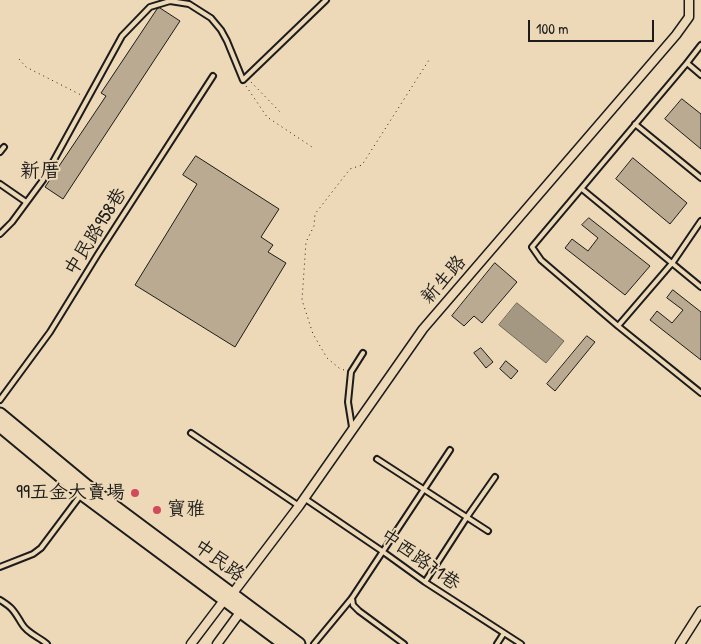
<!DOCTYPE html>
<meta charset="utf-8">
<style>
body{margin:0}
#map{position:relative;width:701px;height:644px;overflow:hidden;background:#edd9b7;font-family:"Patrick Hand",sans-serif}
canvas{display:block}
.scale{position:absolute;left:528px;top:20px;width:126px;height:22px;box-sizing:border-box;border:2px solid #1c1c1c;border-top:0;padding-left:6px;font-size:15px;line-height:18px;white-space:nowrap;color:#1c1c1c;-webkit-text-stroke:4px #edd9b7;paint-order:stroke}
</style>
<div id="map">
<canvas width="701" height="644"></canvas>
<div class="scale">100 m</div>
</div>
<script>
const g = document.querySelector('canvas').getContext('2d');
g.lineJoin = 'round';
function paint(path, color) {
  g.fillStyle = color;
  g.fill(path, 'evenodd');
}
function strokePath(path, color, width, dash) {
  g.strokeStyle = color;
  g.lineWidth = width;
  g.lineCap = dash ? 'butt' : 'round';
  g.setLineDash(dash || []);
  g.stroke(path);
}
function write(font, color, halo, rows, align = 'center') {
  g.font = font + ' "Patrick Hand","LXGW WenKai TC",sans-serif';
  g.lineWidth = 4;
  g.setLineDash([]);
  g.textBaseline = 'middle';
  g.strokeStyle = halo;
  g.fillStyle = color;
  for (const [text, x, y, turn = 0] of rows) {
    g.save();
    g.translate(x, y);
    g.rotate((+turn || 0) * Math.PI / 180);
    g.textAlign = isNaN(turn) ? turn : align;
    if (halo) g.strokeText(text, 0, 0);
    g.fillText(text, 0, 0);
    g.restore();
  }
}
const water = new Path2D(`
 M517 303 564 341 546 363 499 325Z`);
const building = new Path2D(`
 M160 8 180 21 63 199 45 187 106 96 101 93 157 9Z
 M682 99 701 114V149L665 119Z
 M196 156 279 209 261 237 273 245 268 252 286 263 235 347 135 285 197 184 183 175Z
 M633 158 687 203 670 224 616 179Z
 M589 218 650 266 625 295 565 248 572 239 588 251 598 238 582 225Z
 M495 263 517 282 482 323 474 316 464 326 452 316Z
 M673 290 701 312V360L650 320 657 311 672 323 683 310 667 298Z
 M587 336 595 342 555 391 547 384Z
 M481 348 493 362 486 368 474 353Z
 M506 361 518 371 511 379 500 369Z`);
const path = new Path2D(`
 M19 59 26 67 81 95
 M251 82 282 114
 M246 86 267 117 312 147
 M344 370 339 368 327 358 313 334 302 300 306 242 314 226 315 214 350 169 362 165 429 60`);
const lane = new Path2D(`
 M687 63 701 45
 M701 75 687 63 532 247 541 260 618 326 701 393
 M635 124 701 178
 M0 152 4 147
 M0 184 26 202
 M582 189 701 287
 M0 234 12 222 43 180 122 36 150 7 170 1 189 4 211 18 221 30 227 41 243 80 326 0
 M618 326 673 262 701 221
 M0 400 50 332 98 254 213 76
 M352 427 348 402 351 372 363 353
 M191 433 299 506
 M377 459 488 531
 M304 498 382 551 425 582 521 644
 M0 567 33 554 41 548 80 496
 M425 582 467 517 495 477
 M352 598 353 605 359 611 404 644
 M0 600C13 608 14 611 22 624 27 633 39 637 47 644
 M314 644 352 598 450 450
 M497 644 504 633`);
const street = new Path2D(`
 M191 644 225 599 233 593 299 506 423 329 676 35 689 17V0
 M217 644 241 611 240 609
 M680 644 701 611`);
const secondary = new Path2D(`
 M0 414 87 486 299 644
 M0 426 82 494 284 644`);
const markers = [
 [135,493,5,"#d1495b"],
 [157,510,5,"#d1495b"]
];
const streetNames = [
 ["中民路958巷",96,232,-58],
 ["新生路",444,280,-49],
 ["中西路71巷",420,560,35],
 ["中民路",219,561,36]
];
const poiNames = [
 ["99五金大賣場",125,493],
 ["寶雅",167,510,"left"]
];
const neighbourhoodNames = [
 ["新厝",40,172]
];
paint(water, '#a59882');
strokePath(water, '#6e6659', 1);
paint(building, '#b9aa91');
strokePath(building, '#1c1c1c', 1);
strokePath(lane, '#1c1c1c', 8);
strokePath(street, '#1c1c1c', 11);
strokePath(secondary, '#1c1c1c', 15);
strokePath(path, '#1c1c1c', 1, [1, 4]);
strokePath(lane, '#edd9b7', 4);
strokePath(street, '#edd9b7', 8);
strokePath(secondary, '#edd9b7', 11);
for (const [x, y, r, color] of markers) {
  const dot = new Path2D();
  dot.arc(x, y, r, 0, 2 * Math.PI);
  g.fillStyle = color;
  g.fill(dot);
  strokePath(dot, '#edd9b7', 2);
}
write('19px', '#1c1c1c', '#edd9b7', streetNames);
write('19px', '#1c1c1c', '#edd9b7', poiNames, 'right');
write('20px', '#1c1c1c', '#edd9b7', neighbourhoodNames);
</script>
